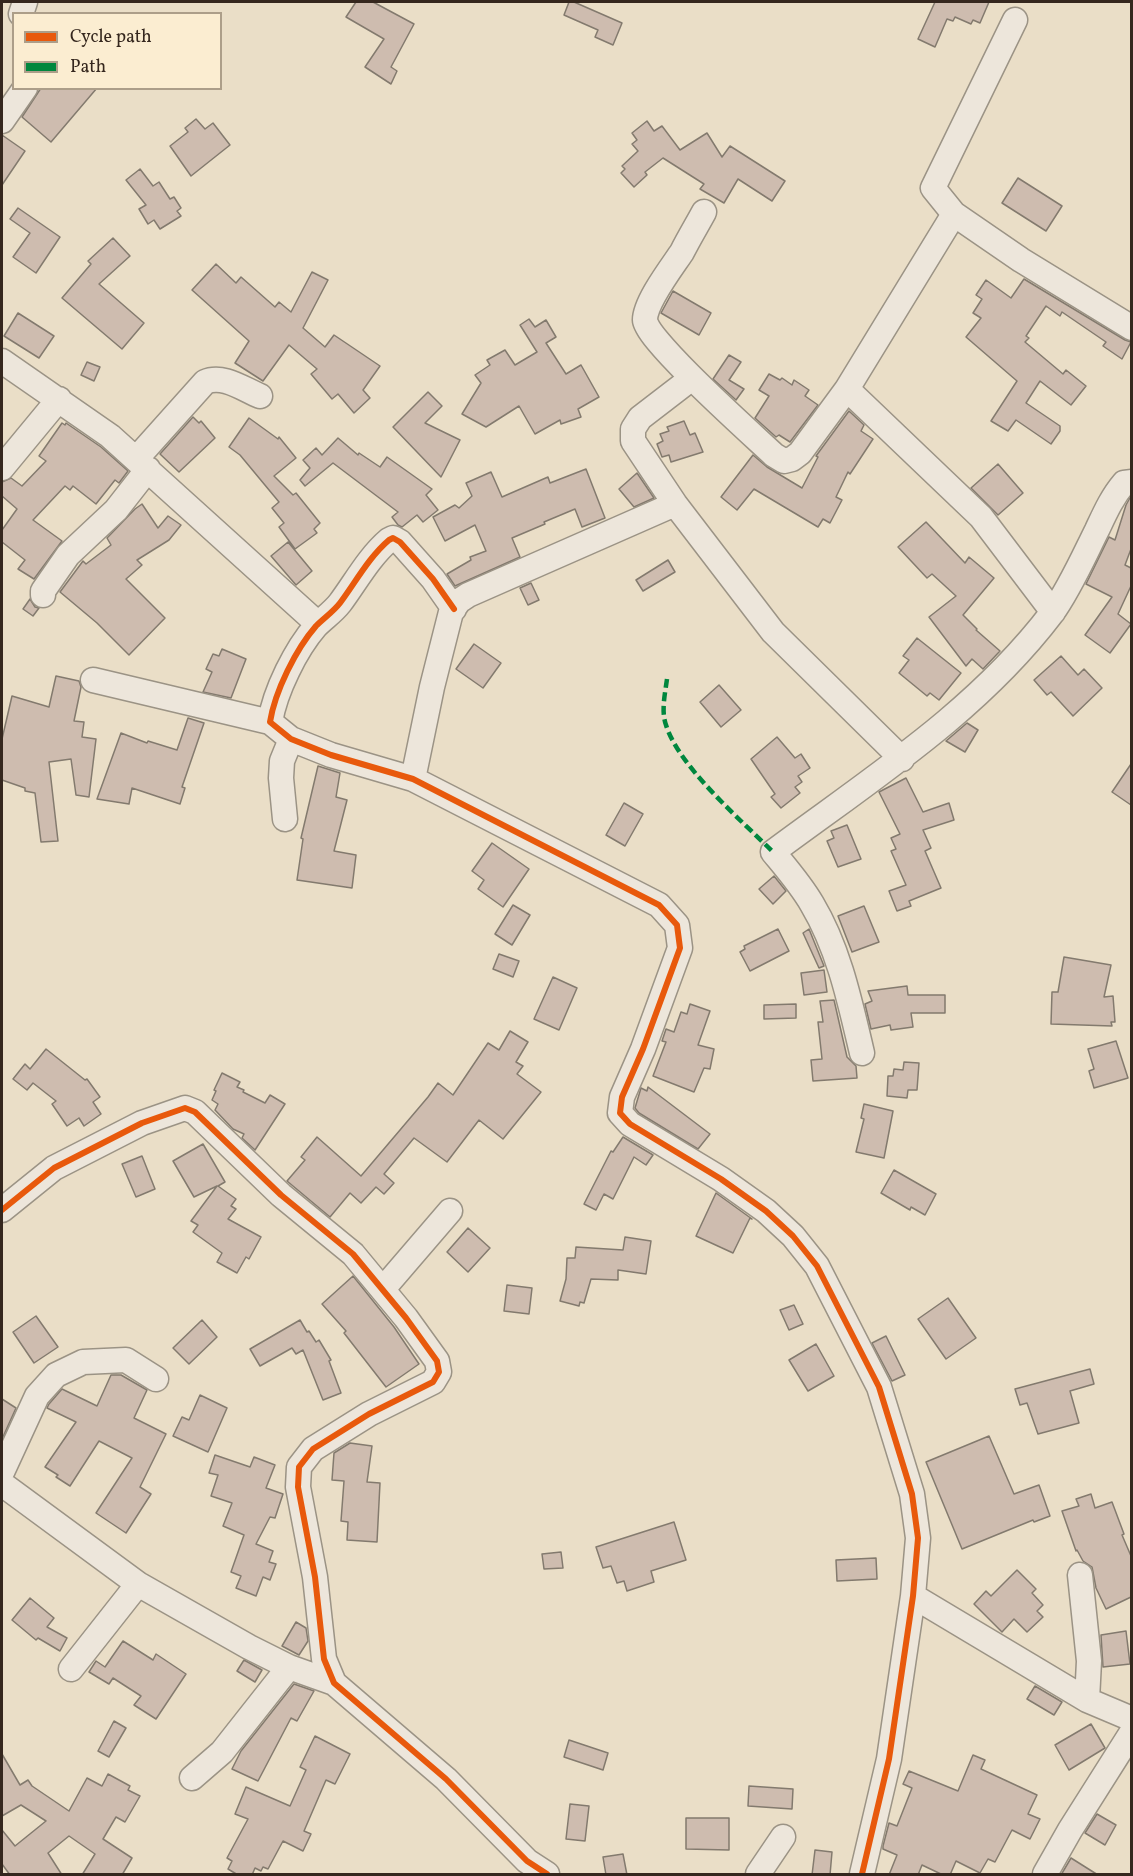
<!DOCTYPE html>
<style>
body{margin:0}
#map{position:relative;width:1133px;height:1876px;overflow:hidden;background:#eadec7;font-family:Vollkorn,serif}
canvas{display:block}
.frame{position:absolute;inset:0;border:3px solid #35271e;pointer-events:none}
.legend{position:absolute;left:12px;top:12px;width:210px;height:78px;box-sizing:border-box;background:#fbedd1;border:2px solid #ac9e89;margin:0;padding:8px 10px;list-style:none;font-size:18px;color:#35271e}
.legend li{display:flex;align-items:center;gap:12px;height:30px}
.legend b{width:30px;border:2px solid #ac9e89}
</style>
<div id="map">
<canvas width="1133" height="1876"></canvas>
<div class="frame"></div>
<ul class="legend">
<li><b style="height:8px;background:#e8590c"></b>Cycle path</li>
<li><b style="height:8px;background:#00873e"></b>Path</li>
</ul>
</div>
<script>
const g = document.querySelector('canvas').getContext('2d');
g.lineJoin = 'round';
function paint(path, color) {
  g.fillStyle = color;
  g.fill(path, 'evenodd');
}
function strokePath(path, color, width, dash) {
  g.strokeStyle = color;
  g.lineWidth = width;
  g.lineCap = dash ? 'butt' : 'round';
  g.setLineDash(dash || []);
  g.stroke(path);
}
const building = new Path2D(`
 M356 2H373L414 24 391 67 397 71 391 84 365 67 384 39 346 17Z
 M569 2H574L622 23 613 45 595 37 598 30 564 15Z
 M935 2H989L980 23 973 20 971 24 955 17 953 21 947 19 935 47 918 39Z
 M41 88H97L51 142 22 117Z
 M196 119 205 129 213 123 230 145 191 176 170 146 188 132 185 128Z
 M647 121 654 131 662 126 680 150 707 133 722 157 730 146 785 181 772 201 738 179 724 203 700 189 704 184 663 158 645 172 647 175 634 187 621 173 625 169 622 166 638 151 632 144 637 140 632 133Z
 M2 135 25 151 2 185Z
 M140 169 153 186 159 182 170 199 174 197 181 208 177 211 181 216 160 229 154 220 148 224 139 209 146 205 126 180Z
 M1018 178 1062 206 1046 231 1002 203Z
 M18 208 60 237 36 273 13 257 30 233 10 219Z
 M113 238 130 256 99 284 144 323 122 349 62 298 91 264 88 261Z
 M216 264 236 283 241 277 275 307 279 302 291 312 312 272 328 280 303 328 325 347 334 335 380 366 363 390 370 398 354 413 338 394 332 399 311 374 317 369 289 345 263 381 235 363 249 341 192 290Z
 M1024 279 1125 340 1131 342 1122 359 1103 346 1106 342 1062 312 1060 316 1046 306 1026 336 1029 338 1025 342 1063 374 1066 370 1086 386 1071 405 1040 381 1026 403 1060 426V431L1051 444 1016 420 1008 431 991 421 1017 381 966 337 981 318 973 313 982 299 976 295 986 280 1011 298Z
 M673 291 711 313 699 335 661 313Z
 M18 313 54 336 39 358 4 336Z
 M529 319 535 327 546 320 556 337 546 343 566 374 581 365 599 397 578 409 581 417 561 424 560 420 535 434 519 406 486 427 462 414 481 383 475 375 490 365 487 360 505 350 515 365 537 352 520 325Z
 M729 355 741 362 729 380 744 389 736 400 713 379Z
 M87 362 100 367 94 381 81 375Z
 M769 374 780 380 782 378 792 385 794 380 809 390 805 396 818 405 790 442 779 435 776 437 755 418 769 396 759 390Z
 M428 392 442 406 425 423 460 440 441 477 393 427Z
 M849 411 864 425 861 431 873 439 850 474 848 472 836 497 842 500 830 523 823 519 818 527 754 489 737 510 721 497 753 455 767 467 802 488 818 457 816 456Z
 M193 417 199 423 201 421 215 438 179 472 160 454Z
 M249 418 278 439 279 437 296 458 274 476 293 495 296 493 320 523 314 529 317 533 295 549 279 527 284 523 272 508 279 502 240 455 229 447Z
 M684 421 690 435 695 433 703 452 671 462 669 455 662 457 657 444 663 441 660 434 669 431 667 427Z
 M62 423 65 425 66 423 101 447 128 471 119 483 115 480 96 504 73 486 70 490 65 486 33 520 62 541 34 579 18 569 25 560 2 542V530L17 509 2 496V482L11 478 22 486 46 461 39 456Z
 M338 438 358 455 359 453 380 467 387 457 432 489 426 495 438 510 423 522 417 515 402 527 398 525 392 517 398 512 333 463 305 486 300 480 310 468 303 460 316 448 322 455Z
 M998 464 1023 493 998 515 971 488Z
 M586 469 605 518 582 527 575 509 544 522 545 524 512 538 520 557 455 586 447 574 471 560 470 557 486 551 475 525 445 541 433 517 455 505 459 508 472 496 466 483 491 472 502 497 548 477 550 483Z
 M637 473 654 498 634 507 619 489Z
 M1131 496V549L1125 565 1131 568V586L1118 614 1131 624 1110 653 1085 635 1112 597 1086 584 1109 537 1115 540 1126 505Z
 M142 504 158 528 168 516 181 525 169 540 137 560 142 565 126 579 165 618 129 655 97 623 60 592 83 561 86 564 111 545 107 538 135 509Z
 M926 522 965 563 969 557 994 578 963 615 977 629 976 630 1000 651 983 669 972 659 966 666 929 617 956 596 932 574 927 578 898 547Z
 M288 542 312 571 296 585 271 556Z
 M668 560 675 572 643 591 636 580Z
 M531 583 539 600 528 605 520 588Z
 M30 599 35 607 39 608 33 616 23 609Z
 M917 638 961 673 939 700 930 693 927 696 899 673 909 660 903 656Z
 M474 644 501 663 483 688 456 669Z
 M222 649 246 659 231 698 203 692 212 672 206 669 213 654 219 656Z
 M1061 656 1078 675 1084 669 1102 688 1073 716 1051 692 1047 695 1034 680Z
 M56 676 79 681 81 687 74 721 84 722 82 737 96 739 89 797 76 795 71 759 49 762 58 841 41 842 35 793 25 791V788L2 780V739L12 696 49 707Z
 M719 685 741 710 721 727 700 702Z
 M188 718 204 723 182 787 185 788 180 804 132 788 129 804 97 799 121 733 147 743 148 741 177 750Z
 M967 723 978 730 965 752 946 741Z
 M777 737 795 758 801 754 810 768 798 776 802 782 795 787 800 793 781 808 771 797 775 794 751 759Z
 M1131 764V805L1112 792Z
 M318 766 340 773 336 797 347 800 334 851 356 855 352 888 297 880 303 839 301 838Z
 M906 778 923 812 949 803 954 820 923 830 931 848 925 851 941 888 909 901 911 906 897 911 889 891 906 885 891 851 896 849 891 838 900 834 879 792Z
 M624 803 643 814 625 846 606 835Z
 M847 825 861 859 838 867 827 841 834 838 831 831Z
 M492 843 529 869 503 907 478 889 484 880 472 871Z
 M774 876 786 891 773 904 759 889Z
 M513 905 530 915 512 945 495 934Z
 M864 906 879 942 852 952 838 916Z
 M778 929 789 951 750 971 740 952 745 949 744 946Z
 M809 929 824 966 819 968 803 933Z
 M499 954 519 961 513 977 493 969Z
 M1064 957 1111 965 1104 997 1113 996 1115 1022H1111L1112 1026 1051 1024 1052 992H1058Z
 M824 970 827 992 804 995 801 973Z
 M553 977 577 988 559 1030 534 1019Z
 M907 986 908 995H945V1013H911L913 1027 891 1030 890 1025 871 1029 865 1004 872 1001 868 991Z
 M834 1000 847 1057 856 1066 857 1078 813 1081 811 1060 822 1059 818 1022H823L820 1001Z
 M690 1004 710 1011 698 1045 714 1049 710 1069 704 1068 694 1092 653 1076 666 1042 662 1041 666 1029 674 1032 681 1012 687 1014Z
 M796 1004V1018L764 1019V1005Z
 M510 1031 528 1042 516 1062 523 1066 517 1074 541 1092 503 1139 479 1120 447 1162 414 1138 384 1174 394 1183 384 1194 376 1187 361 1203 350 1193 330 1217 287 1181 305 1160 301 1157 317 1137 361 1176 428 1097 438 1083 453 1095 488 1043 499 1050Z
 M1116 1041 1128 1078 1094 1088 1089 1071 1094 1069 1088 1049Z
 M46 1049 85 1080 87 1079 100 1097 93 1102 101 1114 84 1126 79 1118 67 1126 52 1104 56 1101 33 1083 27 1090 13 1079 25 1064 30 1069Z
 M904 1062 919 1063 917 1090H908L907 1098 887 1096 888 1076H893L894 1069 903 1070Z
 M222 1073 240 1082 237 1087 244 1090 243 1092 265 1103 270 1095 285 1104 255 1150 242 1138 244 1134 233 1129 215 1110 218 1104 212 1100 216 1091 214 1090Z
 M648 1087 710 1134 698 1149 639 1113 635 1108 641 1088 647 1091Z
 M864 1104 893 1111 884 1158 856 1152 864 1119 861 1118Z
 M623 1137 653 1155 646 1165 634 1157 613 1199 604 1194 596 1210 584 1204 611 1151 613 1152Z
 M203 1144 225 1182 218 1186 236 1199 231 1206 236 1209 228 1219 261 1237 249 1259 246 1257 237 1273 217 1262 222 1253 193 1232 198 1225 191 1221 217 1186 194 1197 173 1161Z
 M142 1156 155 1189 136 1197 122 1164Z
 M894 1170 936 1194 925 1215 911 1207 910 1210 881 1193Z
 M716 1193 752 1219 750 1218 733 1253 696 1236Z
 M468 1228 490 1248 468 1272 447 1252Z
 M625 1237 651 1241 646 1274 618 1270V1280L591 1279 584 1303 580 1302 579 1306 560 1301 566 1279 567 1258H575L576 1247 623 1250Z
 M353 1276 394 1327 419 1364 386 1387 344 1333 346 1331 322 1304Z
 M507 1285 532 1288 529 1314 504 1311Z
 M948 1298 976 1338 946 1359 918 1319Z
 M794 1305 803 1324 789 1330 780 1310Z
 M36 1316 58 1347 34 1363 13 1332Z
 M202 1320 217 1337 189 1364 173 1348Z
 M300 1320 307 1332 309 1331 316 1342 319 1340 331 1360 329 1361 341 1393 323 1400 303 1350 296 1354 292 1348 260 1366 250 1349Z
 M886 1336 905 1375 892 1381 872 1343Z
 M816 1344 834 1376 808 1391 789 1360Z
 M1090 1369 1094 1384 1070 1391 1079 1423 1038 1434 1027 1403 1020 1405 1015 1389Z
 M111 1375H121L147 1390 134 1418 166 1434 140 1487 151 1494 126 1533 96 1513 132 1458 99 1441 70 1486 56 1477 58 1475 45 1467 76 1422 47 1408 49 1404 62 1389 97 1406Z
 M200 1395 227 1408 208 1452 173 1436 182 1417 189 1420Z
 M2 1399 16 1408 2 1439Z
 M989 1436 1014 1494 1039 1485 1050 1516 1034 1522 1033 1520 962 1549 926 1462Z
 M350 1443 372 1446 367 1482 380 1483 377 1542 347 1540 348 1522 341 1521 344 1481 332 1480 334 1453Z
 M215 1455 250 1467 254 1457 275 1465 266 1488 283 1494 275 1518 270 1517 256 1544 273 1551 269 1562 276 1564 270 1580 263 1577 256 1596 236 1588 241 1576 231 1572 244 1535 223 1526 232 1503 211 1496 218 1475 209 1473Z
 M1091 1494 1095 1508 1112 1502 1124 1534 1122 1535 1131 1556V1597L1106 1609 1096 1588 1092 1567 1083 1561 1077 1550 1076 1551 1062 1511 1079 1506 1076 1499Z
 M674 1522 686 1560 651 1571 654 1582 627 1591 624 1581 617 1583 611 1566 603 1568 596 1547Z
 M561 1552 563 1568 544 1569 542 1554Z
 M876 1558 877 1579 837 1581 836 1560Z
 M1017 1570 1036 1589 1032 1593 1043 1605 1037 1611 1043 1617 1027 1632 1014 1619 1002 1632 974 1604 986 1591 991 1596Z
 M30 1598 54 1618 47 1627 67 1638 60 1651 38 1638 36 1640 12 1620Z
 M296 1622 306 1628 308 1641 299 1655 282 1646Z
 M1126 1631 1130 1664 1103 1667 1101 1635Z
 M123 1641 153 1660 156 1654 186 1674 156 1719 134 1705 141 1696 113 1678 109 1684 89 1672 96 1661 105 1667Z
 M244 1660 262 1670 255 1682 237 1671Z
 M294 1684 314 1691 297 1721 291 1718 258 1781 232 1769 241 1751Z
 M1035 1686 1062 1702 1054 1715 1027 1699Z
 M114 1721 126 1728 109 1757 98 1751Z
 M1091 1724 1105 1748 1069 1770 1055 1745Z
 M315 1736 350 1754 335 1784 326 1780 304 1831 311 1834 303 1851 283 1841 268 1869 263 1867 261 1871 255 1868 252 1875H238L228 1869 232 1861 227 1858 248 1819 235 1814 246 1787 290 1806 306 1770 300 1767Z
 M569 1740 608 1753 603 1770 564 1757Z
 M2 1754 20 1785 28 1780 32 1786 69 1811 87 1778 102 1786 108 1774 130 1786 128 1790 140 1796 125 1822 116 1817 103 1839 132 1858 122 1875H82L95 1854 69 1836 48 1853 62 1875H10L2 1864V1830L15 1846 46 1821 21 1805 2 1816Z
 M973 1755 985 1760 981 1769 1037 1795 1028 1814 1040 1819 1030 1839 1012 1830 995 1862 988 1859 980 1873 956 1861 950 1875H943L922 1865 918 1875H889L897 1855 883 1849V1846L889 1823 897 1826 912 1788 903 1784 909 1771 958 1791Z
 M749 1786 793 1789 792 1809 748 1806Z
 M570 1804 589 1806 585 1841 566 1839Z
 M1097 1814 1116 1825 1105 1845 1085 1833Z
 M686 1818H729V1850L686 1849Z
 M815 1850 832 1852 830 1875H812Z
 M623 1854 627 1875H606L603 1857Z
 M1071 1858 1098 1875H1061Z`);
const minor = new Path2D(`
 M21 14 25 2
 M1015 20 933 188 954 214 1021 260 1132 328
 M2 121 25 88
 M704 212C697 225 689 238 682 252 672 267 645 302 645 320 645 339 754 436 774 455L784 461 792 459 800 453 847 389 954 214
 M2 361 110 436 318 624
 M692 378 640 418 633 429V441L675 504 773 632 902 759
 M847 389 981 517 1053 612
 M137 458 205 382C223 374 243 389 260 396
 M2 468 59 399
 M43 595V591L68 555 116 510 148 469
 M454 609 433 579 400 542 393 538 389 540C369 557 355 583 340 603 333 612 324 618 316 626 296 649 275 691 270 722L291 739 331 755 413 779 659 905 677 925 680 948 643 1049 622 1097 620 1113 630 1124 721 1179 766 1211 793 1236 817 1266 879 1387 912 1494 918 1538 913 1596 889 1759 862 1874
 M93 680 270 722
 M413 779 432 687 451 612 459 601 468 595 675 504
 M285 819 281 778 282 761 291 739
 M862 1053C850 1002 839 949 812 904 801 885 787 869 773 852 871 779 977 712 1052 613 1069 590 1084 556 1097 530 1105 513 1112 497 1124 483L1132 482
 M2 1210 54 1168 142 1123 185 1108 195 1112 281 1195 353 1254 406 1318 437 1361 439 1372 433 1382 369 1414 313 1449 299 1467 298 1487 315 1577 324 1659 334 1683 446 1779 527 1861 547 1874
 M383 1289 450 1211
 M2 1472 37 1396 56 1375 83 1362 126 1360 156 1379
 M2 1484 138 1584 249 1647 289 1667 334 1683
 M1080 1575 1089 1661 1087 1700
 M913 1596 1087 1700 1132 1719
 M71 1669 138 1584
 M192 1778 222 1752 289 1667
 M758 1874 783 1837
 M1045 1874 1070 1830 1132 1732`);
const quiet = new Path2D(`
 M667 679C665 694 661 711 666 725 679 767 741 820 773 852`);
const cycleway = new Path2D(`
 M454 609 433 579 400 542 393 538 389 540C369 557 355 583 340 603 333 612 324 618 316 626 296 649 275 691 270 722L291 739 331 755 413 779 659 905 677 925 680 948 643 1049 622 1097 620 1113 630 1124 721 1179 766 1211 793 1236 817 1266 879 1387 912 1494 918 1538 913 1596 889 1759 862 1874
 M2 1210 54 1168 142 1123 185 1108 195 1112 281 1195 353 1254 406 1318 437 1361 439 1372 433 1382 369 1414 313 1449 299 1467 298 1487 315 1577 324 1659 334 1683 446 1779 527 1861 547 1874`);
paint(building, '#cebcaf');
strokePath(building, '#837a6e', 1.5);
strokePath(minor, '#9b9385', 27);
strokePath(minor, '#ede6db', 24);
strokePath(quiet, '#00873e', 4.5, [9, 4.5]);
strokePath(cycleway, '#e8590c', 6);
</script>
